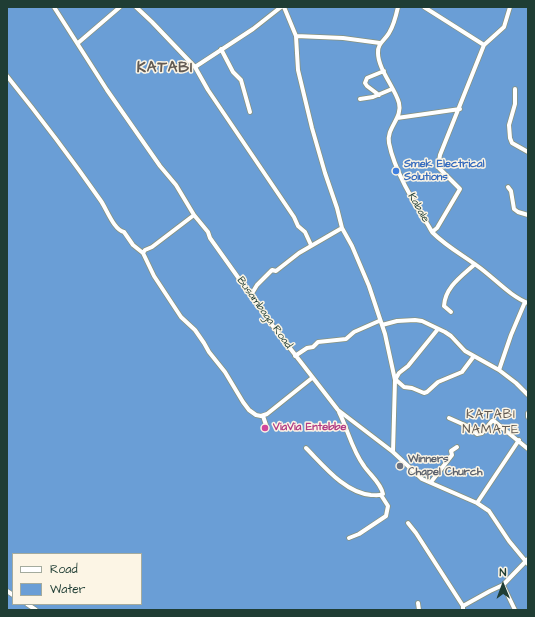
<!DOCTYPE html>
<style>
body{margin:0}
#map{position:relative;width:535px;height:617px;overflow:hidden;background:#f2e6c9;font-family:"Architects Daughter",sans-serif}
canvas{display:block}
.frame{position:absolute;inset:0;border:8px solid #1f3d34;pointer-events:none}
.legend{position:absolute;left:12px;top:553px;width:130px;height:52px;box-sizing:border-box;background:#fcf5e5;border:1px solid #a4ab9e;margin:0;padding:5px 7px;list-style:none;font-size:12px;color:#1f3d34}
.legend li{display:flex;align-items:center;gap:8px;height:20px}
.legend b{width:20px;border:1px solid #a4ab9e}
.north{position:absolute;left:483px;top:565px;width:40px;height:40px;-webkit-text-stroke:3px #fcf5e5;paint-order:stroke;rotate:359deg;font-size:11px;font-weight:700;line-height:16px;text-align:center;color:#1f3d34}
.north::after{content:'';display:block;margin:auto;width:14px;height:18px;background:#1f3d34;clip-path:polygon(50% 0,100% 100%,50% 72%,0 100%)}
</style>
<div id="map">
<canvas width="535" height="617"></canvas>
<div class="frame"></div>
<ul class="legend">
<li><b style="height:5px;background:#fff"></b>Road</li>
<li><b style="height:11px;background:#6a9ed6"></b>Water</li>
</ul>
<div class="north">N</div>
</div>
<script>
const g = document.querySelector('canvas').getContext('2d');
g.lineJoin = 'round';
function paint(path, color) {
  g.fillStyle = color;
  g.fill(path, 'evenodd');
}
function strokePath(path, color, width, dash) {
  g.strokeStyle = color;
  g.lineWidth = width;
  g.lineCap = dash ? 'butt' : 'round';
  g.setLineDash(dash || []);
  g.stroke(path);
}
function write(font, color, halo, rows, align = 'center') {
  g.font = font + ' "Architects Daughter",sans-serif';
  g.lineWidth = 3;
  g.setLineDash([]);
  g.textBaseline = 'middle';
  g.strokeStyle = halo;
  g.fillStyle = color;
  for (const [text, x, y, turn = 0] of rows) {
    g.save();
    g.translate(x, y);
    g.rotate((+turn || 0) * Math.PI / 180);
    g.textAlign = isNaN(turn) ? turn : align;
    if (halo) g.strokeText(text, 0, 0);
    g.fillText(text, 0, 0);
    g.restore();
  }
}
const water = new Path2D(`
 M7 7H528V610H7ZM13 554H141V604H13Z`);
const minor = new Path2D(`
 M54 7 107 90 160 166 176 185 194 215 208 232 210 238 272 325 338 410 393 452 422 479 477 503 489 511 509 541 528 564
 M136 7 152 22 195 67 208 90 294 217 298 226 305 232 311 245
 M284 7 296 36 298 70 312 128 325 173 337 208 342 228 352 246 369 286 385 334 395 380 393 452
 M398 7C396 16 394 25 389 33 385 40 377 44 378 53 378 69 395 88 399 103 403 118 386 128 389 143 394 169 414 204 428 225 430 228 431 231 433 233 448 248 468 258 484 271 498 282 512 297 528 303
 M424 7 484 45
 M296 36 343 38 380 43
 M78 43 120 7
 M221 49 233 72 241 80 250 112
 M195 67 253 29 281 7
 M7 76C40 117 71 158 101 201 107 210 114 230 124 232L133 245 143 253 145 250 152 247 194 215
 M515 89V104L509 125 510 138 512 143 528 152
 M379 95 367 86 365 83 367 78 384 71
 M360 99 373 97 392 89
 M397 118 460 109
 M508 187 511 191 514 209 518 212 528 215
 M432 232 437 228 460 189 438 167 440 155 484 45 504 27 510 7
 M143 253 154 276 181 317 195 330 204 343 209 352 225 372 243 402 249 410 256 415 261 416 267 414 312 378
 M251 295 257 285 272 270 276 271 299 253 342 228
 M451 312 444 306C445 287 462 276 475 264
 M382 325 397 321 415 320 422 321 445 332 451 336 465 351 499 370 516 383 528 395
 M295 356 307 348 313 347 318 342 346 339 354 332 379 321
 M499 370 511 335 525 302
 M395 379 404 387 412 388 424 393 427 392 438 382 462 372 474 356
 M395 380 399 373 408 366 438 329
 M528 413V417
 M263 416 266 425
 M449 418 467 426 477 434 482 433 492 421H494L528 449
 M306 448C323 465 345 493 371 495 375 495 379 496 383 494 381 483 370 475 364 466 352 450 348 430 339 412
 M431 482 452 455 451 451 457 447
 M477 503 519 440
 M408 523 416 533 463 606V610
 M349 538 359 534 386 516 388 506 381 495
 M503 585 515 610
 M7 591 13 595
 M418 603 419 610
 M27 604 36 610
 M463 606 490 591 503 585 528 559`);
const markers = [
 [396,171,4,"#3f7fe0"],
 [265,428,4,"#d1479c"],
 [400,466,4,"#6b7280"]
];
const shopNames = [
 ["Smek Electrical",404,165],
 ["Solutions",404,178]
];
const streetNames = [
 ["Kabale",418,208,60],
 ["Busambaga Road",264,313,54]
];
const hotelNames = [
 ["ViaVia Entebbe",273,428]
];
const worshipNames = [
 ["Winners",408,460],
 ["Chapel Church",408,473]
];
const quarterNames = [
 ["KATABI",491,415],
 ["NAMATE",491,430]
];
const districtNames = [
 ["KATABI",165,69]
];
paint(water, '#6a9ed6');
strokePath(minor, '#88927e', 5.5);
strokePath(minor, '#fff', 4);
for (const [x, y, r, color] of markers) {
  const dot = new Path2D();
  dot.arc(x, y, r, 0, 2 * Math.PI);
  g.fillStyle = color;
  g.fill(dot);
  strokePath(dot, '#fcf5e5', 1.5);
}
write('bold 11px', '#366cbe', '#fcf5e5', shopNames, 'left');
write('11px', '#1f3d34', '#fcf5e5', streetNames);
write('bold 11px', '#b23c85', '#fcf5e5', hotelNames, 'left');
write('bold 11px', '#5b616d', '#fcf5e5', worshipNames, 'left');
g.letterSpacing = '1px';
write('13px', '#625b54', '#fcf5e5', quarterNames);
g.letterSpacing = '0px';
g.letterSpacing = '1px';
write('bold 15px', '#625b54', '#fcf5e5', districtNames);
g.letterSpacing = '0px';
</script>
